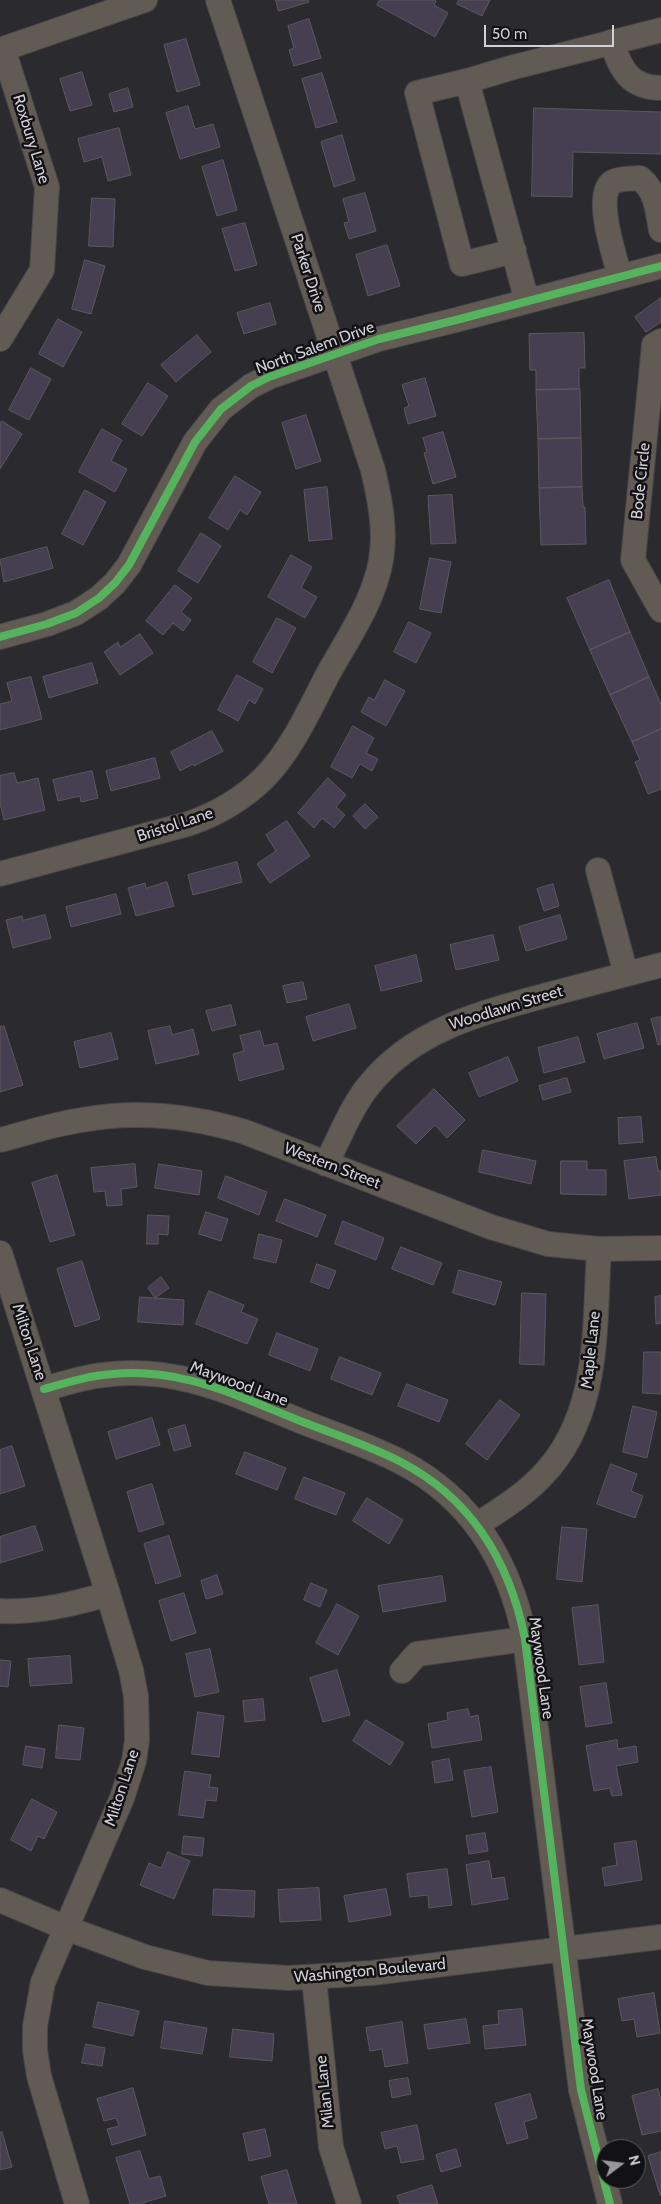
<!DOCTYPE html>
<style>
body{margin:0}
#map{position:relative;width:661px;height:2204px;overflow:hidden;background:#2b2a2f;font-family:Cabin,sans-serif}
canvas{display:block}
.north{position:absolute;left:596px;top:2139px;width:50px;height:50px;box-sizing:border-box;background:#121115;border:1px solid #5f5e63;border-radius:50%;rotate:75deg;font-size:14px;font-weight:700;line-height:20px;text-align:center;color:#d3d1d7}
.north::after{content:'';display:block;margin:auto;width:18px;height:22px;background:#98979c;clip-path:polygon(50% 0,100% 100%,50% 72%,0 100%)}
.scale{position:absolute;left:484px;top:25px;width:130px;height:22px;box-sizing:border-box;border:2px solid #d3d1d7;border-top:0;padding-left:6px;font-size:15px;line-height:18px;white-space:nowrap;color:#d3d1d7;-webkit-text-stroke:4px #121115;paint-order:stroke}
</style>
<div id="map">
<canvas width="661" height="2204"></canvas>
<div class="north">N</div>
<div class="scale">50 m</div>
</div>
<script>
const g = document.querySelector('canvas').getContext('2d');
g.lineJoin = 'round';
function paint(path, color) {
  g.fillStyle = color;
  g.fill(path, 'evenodd');
}
function strokePath(path, color, width, dash) {
  g.strokeStyle = color;
  g.lineWidth = width;
  g.lineCap = dash ? 'butt' : 'round';
  g.setLineDash(dash || []);
  g.stroke(path);
}
function write(font, color, halo, rows, align = 'center') {
  g.font = font + ' Cabin,sans-serif';
  g.lineWidth = 5;
  g.setLineDash([]);
  g.textBaseline = 'middle';
  g.strokeStyle = halo;
  g.fillStyle = color;
  for (const [text, x, y, turn = 0] of rows) {
    g.save();
    g.translate(x, y);
    g.rotate((+turn || 0) * Math.PI / 180);
    g.textAlign = isNaN(turn) ? turn : align;
    if (halo) g.strokeText(text, 0, 0);
    g.fillText(text, 0, 0);
    g.restore();
  }
}
const building = new Path2D(`
 M276 0H308L309 2 279 11Z
 M380 0H435L436 1 434 5 448 13 435 37 377 5Z
 M459 0H490L482 16 457 4Z
 M309 19 321 58 294 66 289 50 294 48 288 26Z
 M186 39 200 85 177 92 164 45Z
 M82 72 92 105 70 111 60 79Z
 M322 73 337 122 316 128 302 79Z
 M128 88 133 107 114 112 109 94Z
 M188 106 195 129 213 124 220 147 180 159 166 113Z
 M534 108 661 112V154L573 152 572 197 532 196Z
 M119 128 131 175 108 181 102 157 84 162 78 139Z
 M342 135 355 180 334 187 321 142Z
 M223 160 237 210 217 216 202 167Z
 M365 193 376 231 349 239 344 223 349 222 343 199Z
 M92 198 115 199 113 247 89 246Z
 M245 223 257 265 235 271 222 229Z
 M387 245 400 286 368 296 356 255Z
 M85 260 105 266 91 314 72 309Z
 M661 298V322L646 332 635 317Z
 M270 303 276 324 244 334 237 313Z
 M58 319 82 332 63 367 39 354Z
 M584 333 585 368H579V389L536 390V370H530L529 334Z
 M197 335 211 352 176 382 161 365Z
 M31 368 51 379 29 420 9 410Z
 M425 378 436 416 408 424 404 408 409 406 402 385Z
 M148 383 168 396 142 436 122 424Z
 M580 389 581 438 538 439 536 390Z
 M306 415 321 461 296 469 282 423Z
 M2 421 22 434 0 469V424Z
 M102 429 122 440 111 461 127 469 115 492 79 472Z
 M443 432 456 477 433 484 424 453 427 452 423 438Z
 M581 438 582 487 539 488 538 439Z
 M235 476 261 492 247 515 240 510 228 530 209 518Z
 M327 487 332 539 309 541 304 490Z
 M582 487 583 507H585L586 544 541 545 539 488Z
 M85 490 106 502 83 545 62 534Z
 M452 495 456 543 431 544 428 496Z
 M201 533 221 546 198 583 178 571Z
 M47 547 53 568 4 582 0 560Z
 M291 555 312 567 301 588 317 597 305 618 268 597Z
 M430 558 451 562 441 613 420 609Z
 M609 580 630 632 590 650 567 598Z
 M175 585 192 598 181 612 191 620 183 631 173 623 163 635 146 621Z
 M277 618 296 628 272 673 253 662Z
 M409 622 431 633 416 663 394 652Z
 M630 632 649 677 610 695 590 650Z
 M140 634 153 653 120 675 104 652 118 642 120 647Z
 M92 663 98 683 49 698 43 677Z
 M237 675 263 689 255 704 249 700 238 721 218 710Z
 M31 677 42 719 0 730V704L12 701 7 683Z
 M649 677 661 704V729L632 742 610 695Z
 M385 680 405 691 386 726 361 712 369 697 374 700Z
 M353 726 374 738 366 753 378 759 372 771 360 764 352 778 331 767Z
 M661 729V789L648 794 635 762 640 760 632 742Z
 M212 731 223 751 194 766 193 764 180 771 171 752Z
 M155 758 160 778 111 791 106 771Z
 M92 771 98 798 81 802 80 796 58 801 53 780Z
 M14 773 17 783 38 778 45 810 4 820 0 803V776Z
 M328 778 346 795 336 807 345 815 334 828 322 818 314 828 298 813Z
 M365 804 378 817 365 829 353 816Z
 M287 821 310 856 270 883 257 864 276 851 266 835Z
 M237 862 242 882 193 895 188 875Z
 M167 882 174 906 136 916 128 888 145 883 146 888Z
 M553 884 559 906 544 911 537 889Z
 M116 894 121 914 71 927 66 907Z
 M45 915 51 938 13 948 6 920 22 916 23 920Z
 M560 915 567 939 526 951 519 927Z
 M493 935 499 960 456 970 450 945Z
 M416 955 422 981 381 991 375 966Z
 M303 982 307 999 287 1003 283 986Z
 M349 1004 356 1028 313 1041 306 1017Z
 M231 1005 236 1025 212 1031 206 1011Z
 M661 1017V1044L658 1045 651 1019Z
 M637 1023 644 1048 604 1059 597 1034Z
 M4 1026 23 1085 0 1092V1027Z
 M170 1026 172 1035 193 1029 199 1054 156 1064 148 1031Z
 M260 1031 264 1046 277 1043 284 1069 239 1081 233 1054 244 1051 240 1036Z
 M111 1033 118 1059 80 1068 74 1042Z
 M578 1037 585 1062 544 1073 538 1048Z
 M508 1057 518 1081 479 1097 469 1073Z
 M567 1078 571 1092 543 1100 539 1086Z
 M434 1089 465 1120 447 1138 435 1125 416 1144 397 1126Z
 M641 1117 643 1142 619 1144 618 1118Z
 M483 1150 536 1161 531 1184 479 1172Z
 M656 1157 658 1171H661V1195L629 1199 624 1161Z
 M561 1161H587V1170H606V1195L561 1194Z
 M135 1164 137 1187 121 1189 122 1205 107 1206 105 1191 94 1192 91 1168Z
 M159 1164 202 1171 199 1195 155 1188Z
 M57 1175 75 1235 50 1242 32 1183Z
 M226 1176 267 1192 259 1215 218 1198Z
 M285 1199 326 1215 317 1237 276 1221Z
 M206 1212 228 1219 221 1241 199 1234Z
 M148 1215 169 1216 168 1235 158 1234V1244H147Z
 M343 1221 384 1238 376 1260 335 1244Z
 M259 1234 282 1240 276 1263 254 1258Z
 M401 1247 442 1263 433 1285 392 1269Z
 M82 1261 100 1319 75 1327 57 1269Z
 M317 1264 336 1271 329 1289 311 1282Z
 M459 1270 502 1282 495 1305 453 1293Z
 M161 1277 169 1288 155 1298 148 1288Z
 M209 1291 244 1305 241 1312 258 1319 247 1344 196 1324Z
 M522 1293 546 1294 544 1365 520 1364Z
 M661 1296V1323L656 1324 655 1297Z
 M140 1297 184 1300 183 1325 138 1322Z
 M277 1333 318 1349 310 1371 269 1355Z
 M644 1352H661V1394L643 1393Z
 M340 1357 381 1373 372 1395 331 1379Z
 M407 1384 448 1400 439 1422 398 1406Z
 M500 1400 520 1415 487 1460 466 1444Z
 M633 1406 657 1412 647 1458 623 1452Z
 M152 1418 160 1445 116 1459 108 1432Z
 M185 1425 191 1446 174 1451 168 1430Z
 M12 1446 25 1486 0 1494V1450Z
 M245 1452 286 1468 277 1490 236 1474Z
 M611 1464 637 1474 631 1491 643 1496 635 1518 597 1504Z
 M304 1477 345 1493 336 1515 295 1499Z
 M152 1484 164 1524 139 1532 127 1492Z
 M367 1498 403 1520 389 1544 353 1521Z
 M35 1526 43 1550 0 1563V1537Z
 M562 1527 587 1529 582 1582 557 1579Z
 M169 1536 181 1576 156 1584 144 1544Z
 M217 1575 223 1594 206 1599 201 1581Z
 M442 1576 446 1601 383 1612 378 1586Z
 M311 1583 327 1590 320 1607 304 1600Z
 M184 1593 196 1633 171 1641 159 1601Z
 M337 1604 359 1616 338 1655 316 1643Z
 M598 1605 604 1662 579 1665 572 1608Z
 M210 1649 219 1692 195 1697 186 1654Z
 M70 1656 72 1683 30 1686 28 1659Z
 M0 1660 11 1661 8 1687 0 1686Z
 M337 1670 350 1715 323 1722 310 1678Z
 M606 1683 612 1723 586 1727 580 1687Z
 M263 1699 265 1720 245 1722 243 1701Z
 M468 1709 470 1717 478 1715 482 1740 432 1748 428 1724 448 1720 447 1713Z
 M198 1712 224 1716 219 1757 192 1754Z
 M366 1720 404 1743 390 1765 353 1741Z
 M59 1725 84 1728 80 1760 56 1758Z
 M617 1740 618 1749 636 1746 638 1762 616 1766 622 1795 612 1796 610 1788 594 1791 586 1746Z
 M26 1746 45 1749 42 1768 23 1765Z
 M449 1759 453 1780 435 1783 432 1762Z
 M491 1767 498 1812 472 1817 464 1771Z
 M185 1771 211 1775 209 1787 218 1788 216 1801 206 1800 203 1818 179 1815Z
 M32 1799 57 1812 44 1839 38 1836 31 1851 11 1840Z
 M485 1833 488 1851 469 1854 466 1836Z
 M184 1836 204 1838 202 1856 182 1854Z
 M636 1841 642 1880 605 1886 602 1868 617 1865 614 1844Z
 M168 1852 190 1861 174 1899 140 1885 149 1863 161 1868Z
 M489 1861 492 1879 504 1877 508 1899 472 1905 466 1865Z
 M447 1869 452 1905 429 1908 428 1895 410 1897 407 1874Z
 M319 1888 321 1920 280 1922 278 1890Z
 M214 1889 255 1891 254 1917 213 1915Z
 M386 1889 391 1915 349 1922 344 1896Z
 M654 1993 660 2033 637 2037 634 2019 622 2021 618 1999Z
 M98 2002 139 2011 133 2036 93 2027Z
 M522 2009 526 2045 485 2049 483 2026 499 2024 498 2011Z
 M466 2019 470 2043 428 2049 424 2025Z
 M165 2021 207 2028 202 2054 161 2048Z
 M402 2022 408 2063 385 2067 382 2049 370 2051 366 2028Z
 M233 2029 274 2034 272 2061 230 2057Z
 M86 2044 105 2048 102 2066 82 2063Z
 M408 2078 411 2094 392 2098 389 2081Z
 M133 2088 146 2135 112 2145 107 2129 119 2126 116 2118 104 2121 97 2099Z
 M658 2089 661 2100V2131L642 2135 632 2096Z
 M530 2094 537 2118 524 2122 528 2138 507 2144 495 2104Z
 M417 2125 424 2159 401 2163 397 2146 385 2149 381 2133Z
 M265 2129 271 2156 249 2161 243 2134Z
 M2 2132 12 2167 0 2170V2133Z
 M456 2149 461 2166 441 2172 436 2155Z
 M140 2151 149 2179 160 2176 166 2196 139 2204H130L116 2158Z
 M661 2152V2195H660L648 2156Z
 M287 2170 297 2204H269L261 2177Z
 M432 2185 438 2204H400L397 2196Z`);
const minor = new Path2D(`
 M611 42C622 70 628 87 661 88
 M0 50 145 0
 M467 81 417 93 462 264 514 251
 M620 276C615 258 593 193 613 182 620 178 631 179 640 178 657 192 657 210 661 230
 M527 301 467 81 514 67 661 30
 M0 339 42 270 47 187 3 49
 M661 341 654 345 633 560 661 610
 M0 637 47 624 76 613 99 598 115 583 129 565 195 442 221 409 251 386 269 377 379 339 456 320 661 266
 M598 870 626 974
 M0 874 188 824C217 814 243 799 265 777 293 748 310 708 328 674 348 638 374 601 381 560 386 530 380 500 373 470L218 0
 M0 1140C27 1133 54 1124 82 1120 136 1110 192 1116 245 1132L491 1227 548 1244 599 1249 661 1248
 M326 1164C340 1137 351 1107 370 1084 415 1029 481 1013 547 995 585 985 623 975 661 965
 M0 1253 108 1594 131 1670 136 1696 137 1740 134 1761 122 1798 43 1982 35 2026V2050L39 2076 77 2204
 M44 1389C63 1384 83 1377 103 1375 178 1365 235 1395 303 1422 336 1435 370 1446 401 1462 472 1499 510 1563 525 1639L581 2090 610 2204
 M477 1525C498 1511 523 1496 541 1477 601 1416 594 1328 599 1249
 M0 1611C37 1613 73 1604 108 1594
 M402 1671 417 1654 525 1639
 M0 1900 66 1928 145 1957 208 1973 289 1978 372 1973 661 1937
 M314 1978 331 2147 349 2204`);
const cycleway = new Path2D(`
 M0 637 47 624 76 613 99 598 115 583 129 565 195 442 221 409 251 386 269 377 379 339 456 320 661 266
 M44 1389C63 1384 83 1377 103 1375 178 1365 235 1395 303 1422 336 1435 370 1446 401 1462 472 1499 510 1563 525 1639L581 2090 610 2204`);
const streetNames = [
 ["Roxbury Lane",31,139,73],
 ["Parker Drive",308,273,72],
 ["North Salem Drive",315,348,-20],
 ["Bode Circle",641,481,-84],
 ["Bristol Lane",175,825,-18],
 ["Woodlawn Street",506,1008,-17],
 ["Western Street",332,1166,21],
 ["Milton Lane",29,1342,72],
 ["Maple Lane",591,1350,-84],
 ["Maywood Lane",239,1384,20],
 ["Maywood Lane",541,1668,82],
 ["Milton Lane",122,1788,-72],
 ["Washington Boulevard",370,1971,-5],
 ["Maywood Lane",594,2069,81],
 ["Milan Lane",325,2092,-96]
];
paint(building, '#463f52');
strokePath(building, '#5a595d', 1);
strokePath(minor, '#474649', 26);
strokePath(minor, '#615b53', 24);
strokePath(cycleway, '#56b35d', 8);
write('16px', '#d3d1d7', '#121115', streetNames);
</script>
